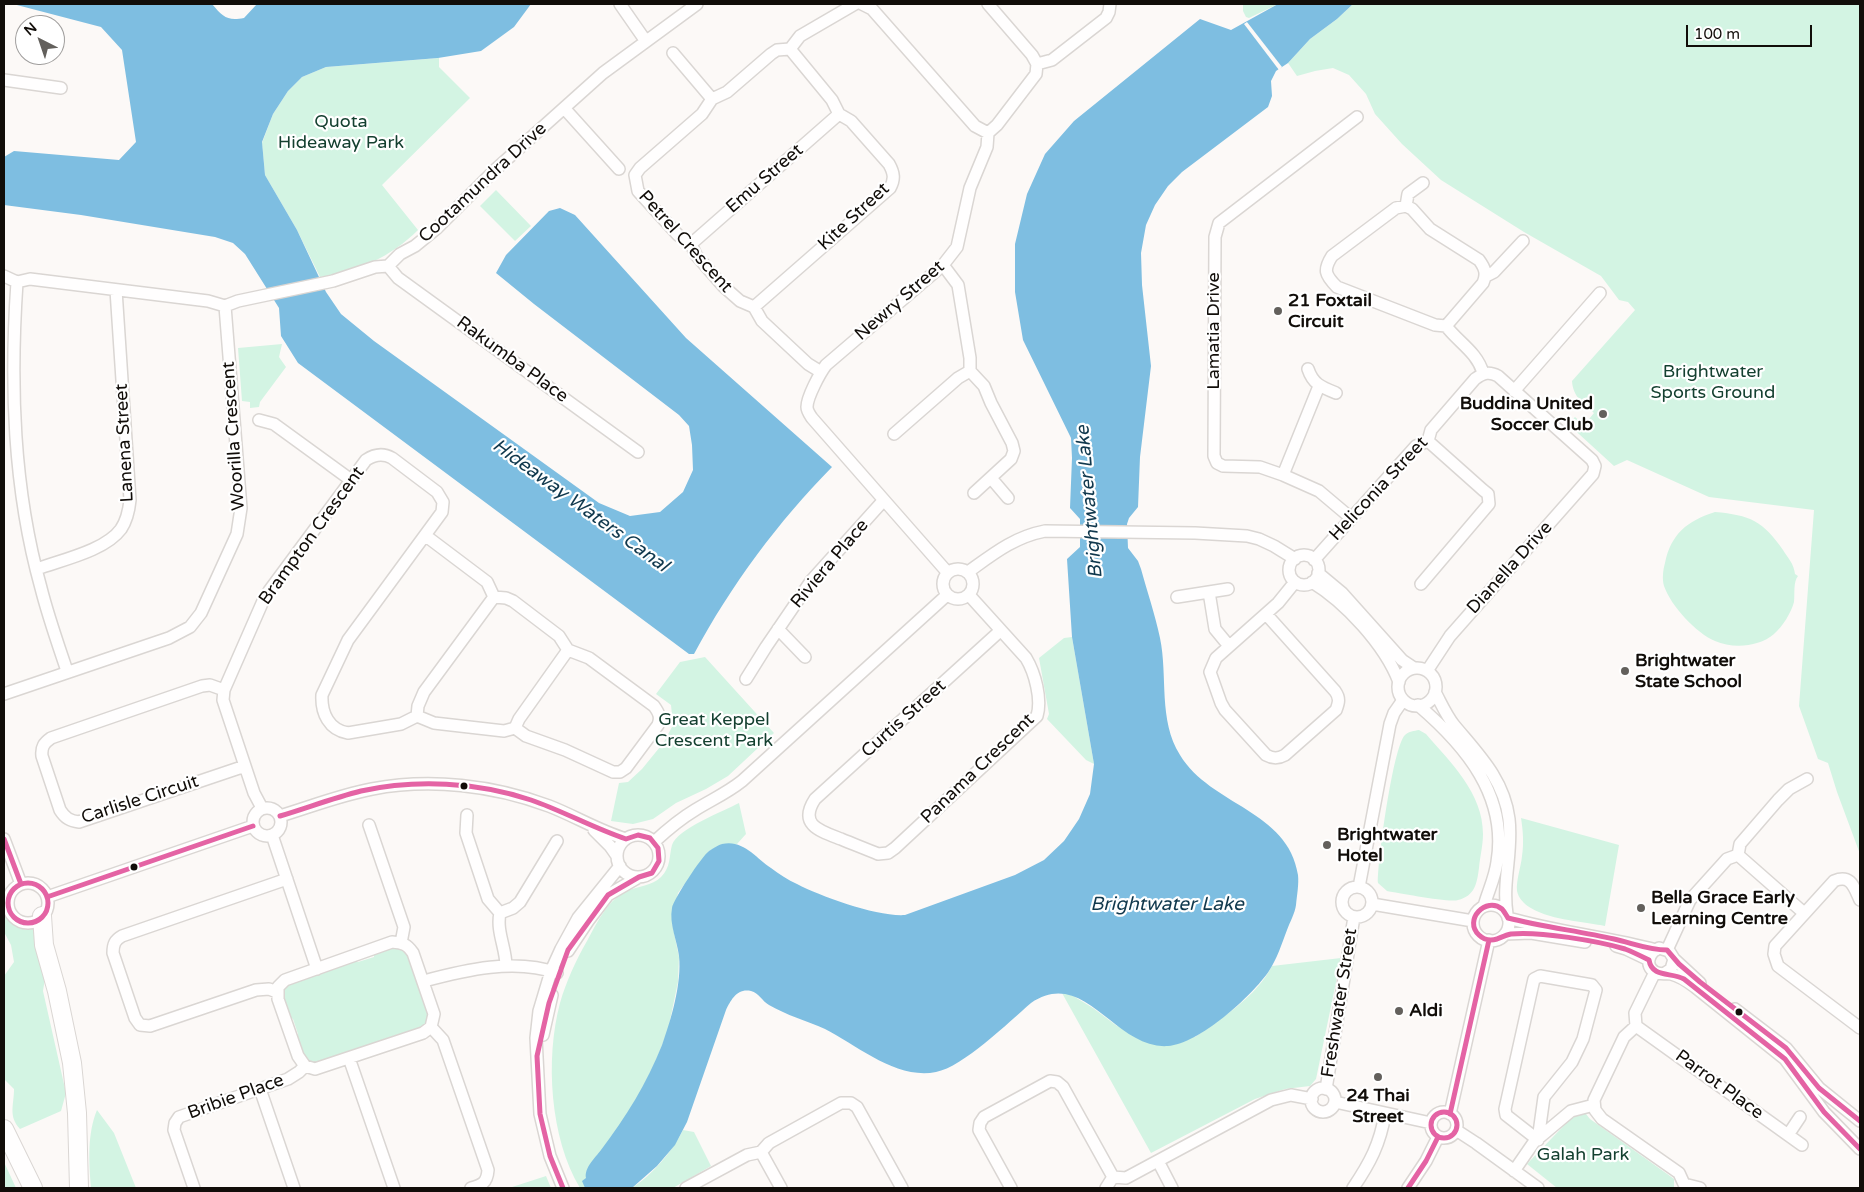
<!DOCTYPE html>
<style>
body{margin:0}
#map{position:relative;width:1864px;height:1192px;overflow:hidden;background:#fcf9f7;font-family:"Varela Round",sans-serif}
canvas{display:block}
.frame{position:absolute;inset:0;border:5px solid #110d09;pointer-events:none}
.north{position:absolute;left:15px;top:15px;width:50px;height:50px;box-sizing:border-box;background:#fff;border:1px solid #a09e9d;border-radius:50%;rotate:319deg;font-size:14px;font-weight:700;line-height:20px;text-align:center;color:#110d09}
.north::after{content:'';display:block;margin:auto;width:18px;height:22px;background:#63605c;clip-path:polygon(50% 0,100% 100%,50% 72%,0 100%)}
.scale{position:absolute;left:1686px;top:25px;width:126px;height:22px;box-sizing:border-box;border:2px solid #110d09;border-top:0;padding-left:6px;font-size:15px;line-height:18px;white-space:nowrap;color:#110d09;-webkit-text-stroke:4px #fff;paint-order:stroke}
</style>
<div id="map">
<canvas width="1864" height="1192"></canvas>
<div class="frame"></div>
<div class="north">N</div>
<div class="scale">100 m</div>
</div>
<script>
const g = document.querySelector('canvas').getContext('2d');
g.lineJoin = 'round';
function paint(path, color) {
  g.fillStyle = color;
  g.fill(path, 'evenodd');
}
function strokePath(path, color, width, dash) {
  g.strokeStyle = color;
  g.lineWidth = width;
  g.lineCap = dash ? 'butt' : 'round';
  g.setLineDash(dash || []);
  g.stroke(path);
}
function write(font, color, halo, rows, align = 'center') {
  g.font = font + ' "Varela Round",sans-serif';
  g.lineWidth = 4.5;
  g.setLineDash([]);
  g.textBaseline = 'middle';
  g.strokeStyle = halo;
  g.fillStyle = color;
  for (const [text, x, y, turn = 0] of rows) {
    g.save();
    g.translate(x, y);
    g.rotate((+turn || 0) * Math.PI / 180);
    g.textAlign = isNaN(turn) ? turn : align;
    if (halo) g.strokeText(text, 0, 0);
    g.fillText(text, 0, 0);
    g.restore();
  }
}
const green = new Path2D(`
 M1243 4H1278L1249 18 1246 17 1243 11Z
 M1353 4H1860V854L1837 792 1828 763 1818 759 1799 706 1814 510 1709 497 1627 460 1614 466 1568 424 1575 417 1584 425 1594 413C1583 403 1573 397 1572 381L1635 310 1628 302 1619 300 1601 276 1524 232 1441 180 1402 144 1375 114 1366 94 1349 75 1333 68 1315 71 1297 76 1288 63 1310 39 1337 19Z
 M439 58V67L470 98 382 185 418 230C391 257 357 272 320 277L297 230 265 175 262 143 273 114 288 91 302 77 326 67Z
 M496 190 531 226 515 241 480 206Z
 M282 344 279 357 286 367 260 402 259 407 250 408V402L242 401 238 348Z
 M1715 512C1750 515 1763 521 1783 550 1788 558 1794 564 1795 574L1798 576C1793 582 1795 594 1794 602 1791 613 1783 626 1774 634 1759 647 1733 649 1715 641 1696 633 1671 606 1664 586 1662 579 1663 570 1665 563 1671 534 1687 521 1715 512Z
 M1072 637 1094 764 1086 760 1047 719 1049 714 1039 658 1064 638Z
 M705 657 774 733 728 776 706 789 676 803 653 819 633 824 611 821 619 783 628 782 642 769 664 742 673 725 671 705 656 694 680 662Z
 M1419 730 1426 734C1451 763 1483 793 1483 834 1483 845 1480 857 1479 868 1477 883 1475 896 1458 900 1450 903 1399 893 1387 891L1378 883C1377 864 1393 746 1405 735 1409 731 1414 731 1419 730Z
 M739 803 746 834 737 844H722L709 851 678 893 672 923 679 957 678 982 668 1030 655 1063 639 1095 586 1179 583 1181 585 1188H580C550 1138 545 1059 560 1003 566 982 576 960 587 941 594 928 600 916 609 905 614 899 620 894 627 891 638 886 652 886 661 877 671 867 669 856 672 845 677 829 724 811 739 803Z
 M1521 818 1619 845 1605 926C1582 921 1523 919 1517 891 1516 880 1521 867 1522 856 1524 843 1523 831 1521 818Z
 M4 911C11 927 24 935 40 925L46 972 43 991 66 1093 61 1111 20 1129C8 1116 14 1105 14 1089L4 1079V976L14 962 11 945 4 932Z
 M393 947 405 949 409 954 430 1016C425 1030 415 1031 402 1035L399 1034 384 1039 383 1042 312 1064 303 1058 296 1038 298 1034 293 1019 289 1017C284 1003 278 991 292 982L355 960 358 962 374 957V954Z
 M1341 958 1316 1079 1310 1086 1285 1089 1255 1099 1151 1153 1062 993 1070 994 1093 1008 1117 1026 1195 1037C1222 1018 1256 997 1272 966Z
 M97 1110 114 1133 136 1188H91C89 1163 87 1134 97 1110Z
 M1576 1113 1586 1114 1590 1119 1670 1176 1674 1179V1188H1557L1527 1164Z
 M683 1130 694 1132 711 1166 673 1188H632C653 1174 672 1152 683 1130Z
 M4 1162 16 1188H4Z
 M546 1176 551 1188H509L543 1177Z`);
const water = new Path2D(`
 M13 4H212C223 17 227 21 244 18L257 4H531L514 27 481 51 438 58 326 67 302 77 288 91 273 114 262 142 265 175 297 230 326 292 341 314 374 341 599 503 630 516 660 512 683 492 693 470 692 445 689 426 679 415 534 304 496 273 506 255 549 211 560 208 575 215 686 338 832 467C778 522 731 585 694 654H689L298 363 281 336 279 308 245 254 233 243 215 237 81 215 4 205V157L14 151 119 160 136 142 122 50 101 27Z
 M1278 4H1353L1337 19 1310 39 1288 63 1276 71 1271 81 1272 96 1268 107 1182 172 1168 186 1155 205 1146 225 1141 253 1142 285 1151 366 1140 457 1138 507 1129 518 1127 524 1128 548 1138 561 1141 569C1147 591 1155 614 1160 638 1168 676 1158 720 1180 755 1211 806 1288 810 1298 875 1299 884 1297 895 1296 905 1295 913 1290 922 1287 930 1282 943 1277 959 1269 971 1252 996 1199 1044 1168 1046 1115 1050 1085 966 1031 1003 1009 1022 963 1067 936 1072 897 1080 858 1046 825 1029 807 1021 786 1015 769 1005 762 1001 759 993 751 991 737 988 731 1000 726 1010L687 1122 675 1145 657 1166 632 1188H585L582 1181 586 1178C584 1168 595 1158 601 1150 626 1117 647 1083 662 1045 671 1020 682 983 679 956 677 940 669 924 672 908 673 900 702 856 709 851 712 849 718 845 722 844 743 839 756 858 771 868 779 874 788 880 797 884 822 897 878 917 905 915L1015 875 1044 860 1064 841 1079 819 1090 794 1094 764 1072 637 1067 559 1080 547V519L1070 508 1072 458 1071 438 1023 340 1015 292V244L1027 194 1045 154 1074 121 1200 19 1231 30Z`);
const pier = new Path2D(`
 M1247 22 1282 67 1279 70 1244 24Z`);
const minor = new Path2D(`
 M620 4 645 40
 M862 4 872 9 975 126 988 133
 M673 53 712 99
 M1037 64 1052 60 1106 18 1109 12 1110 4
 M4 80 61 88
 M564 108 619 169
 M1406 206 1408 194 1423 183
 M691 244 839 114
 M943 265 958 285 970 358V371L984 386 991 403 1012 443 1014 451 1011 459 974 493
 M388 266 398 278 638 452
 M4 276 17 282 30 279 208 301 225 306 238 301 333 281 375 267 388 266 400 254 415 246 437 228 496 169 603 73 697 4
 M1486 276 1494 272 1523 241
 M17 282C10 384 13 488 41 588 48 616 58 644 67 671
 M754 307 890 188C895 179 894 173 889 164L851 121 839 114 832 100 790 49
 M1446 326 1483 283C1487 274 1485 268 1479 260L1430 229 1412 209 1406 206 1396 208 1332 256C1323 270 1325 275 1337 287L1435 325 1446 326C1459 343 1477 352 1483 373
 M1308 369C1313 384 1321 387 1336 393
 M821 372 808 364 762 321 754 307 740 301 723 286 696 255 691 244 678 235 638 191 635 175 640 168 702 114 712 99 727 92 771 54 777 50 790 49 800 36 855 4
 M1514 391 1600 293
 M259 420 274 424 351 480
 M894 434 958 378 970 371
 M1283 475 1319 386
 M991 478 1008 498
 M1351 518 1319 491 1283 475 1260 467 1223 466 1217 463 1214 456 1215 237 1219 223 1357 117
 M1289 570a15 15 0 1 1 30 0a15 15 0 1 1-30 0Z
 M1314 560 1416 446 1428 441 1431 430 1475 379C1483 373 1489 371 1498 376L1592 460 1595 466 1593 474 1450 636 1427 671
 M943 584a15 15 0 1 1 30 0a15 15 0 1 1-30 0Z
 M37 569C61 560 105 551 121 529 127 520 129 510 130 500L116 290
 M968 572C993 554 1014 537 1045 531L1195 533 1247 536 1259 539 1274 546 1295 559
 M948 573 812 418C810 415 807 411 807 407 807 397 820 373 826 365L943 265 957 247 970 188 987 147 988 133 997 125 1036 74 1037 64 1032 55 988 4
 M1318 573 1342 593 1402 660 1414 668
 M1312 582C1345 602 1385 645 1399 682
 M1421 584 1489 504 1488 494 1483 490 1428 441
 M1209 592 1215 629 1229 646
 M969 595 1026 658C1035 673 1042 699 1037 716L895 848 888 853 878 854C866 849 853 844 841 839 820 831 798 825 815 799L1000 631
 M1177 597 1228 589
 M1266 614 1335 691C1340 698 1339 702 1336 710L1285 755C1278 759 1273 759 1266 755L1225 710 1221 703 1210 672 1216 658 1278 603 1295 582
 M778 629 805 657
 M1398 687a19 19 0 1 1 38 0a19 19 0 1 1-38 0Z
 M746 679 766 647 811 581 883 501
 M224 690 210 685 202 686 51 738C44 743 41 747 42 756L60 810C65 818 70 821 79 822L245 766
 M1435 692C1441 703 1446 715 1454 725 1478 754 1504 779 1509 819 1513 852 1502 881 1507 914
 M4 694 169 638 190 627 201 613 237 534 241 508 225 306
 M1418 705C1466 746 1508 796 1497 862 1495 878 1488 891 1484 906
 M417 716 434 723 504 731 515 728 526 736 565 750 613 772H620L626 768 658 725C661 717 659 713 654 706L589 658 568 650 559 636 513 601 506 598 494 597 487 582 426 536
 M417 716 418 706 424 692 494 597
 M515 728 519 719 568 650
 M253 822a14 14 0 1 1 28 0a14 14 0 1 1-28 0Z
 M262 808 254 793 223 700 224 690 263 601 269 591 366 460C375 454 383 453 392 458L437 492 443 502 442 512 348 640 322 695C321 713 329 730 348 733L401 724 417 716
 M467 815 466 833 488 899 500 913C496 931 506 948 506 966
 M280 816C310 807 340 795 372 789 430 778 493 785 549 806 575 816 599 831 626 839
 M369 825 404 927 401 943
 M594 830 610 846 617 856
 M617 856a21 21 0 1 1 42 0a21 21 0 1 1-42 0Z
 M272 835 317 969
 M4 839 21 884
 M654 842C667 830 680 819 695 810 711 800 727 793 742 781L947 595
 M1738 855 1804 913
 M8 903a20 20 0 1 1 40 0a20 20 0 1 1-40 0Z
 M1342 902a15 15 0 1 1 30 0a15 15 0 1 1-30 0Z
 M1359 887 1390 724 1394 713 1403 700
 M47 897 253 826
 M1860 900C1854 887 1851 874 1834 881L1775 946 1774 954 1778 966 1860 1028
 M1372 904 1473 921
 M1473 923a18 18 0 1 1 36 0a18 18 0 1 1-36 0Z
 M500 913 513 908 520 902 557 841
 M1508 918C1557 932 1607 937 1656 950
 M1505 934 1531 933 1585 942
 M392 942C403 943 407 944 413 953L434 1014 431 1027 423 1033 315 1069 305 1066 298 1056 278 999V987L285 980Z
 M1616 946 1626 949 1649 960
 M1667 950 1690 900 1727 859 1738 855 1740 844 1778 800 1789 789 1807 779
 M568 951 588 921 608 895 639 877
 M1674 959 1700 983
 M1655 972 1635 1013 1636 1026 1624 1037 1594 1100 1595 1110 1602 1119 1679 1173 1684 1184 1700 1188
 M1665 973 1671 969 1674 959 1669 951 1659 948C1649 952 1644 966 1655 972 1660 975 1666 973 1671 974 1680 976 1687 981 1695 987L1785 1059 1824 1112 1860 1149
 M1540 976 1592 985 1596 990 1583 1039 1572 1062 1544 1097 1538 1140 1506 1115 1505 1109 1534 979Z
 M424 981C465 970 515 958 557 973
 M277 992 269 989 256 990 150 1026 140 1025 135 1018 113 953C113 944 115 940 122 936L287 879
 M1735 1009 1786 1048 1819 1088 1860 1121
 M1636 1026 1802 1145
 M431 1027 443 1040 488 1170C487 1183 482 1185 471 1188
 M543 1035 552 995
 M349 1058 394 1188
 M1311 1100a12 12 0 1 1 24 0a12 12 0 1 1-24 0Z
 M260 1089 294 1188
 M1326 1089 1354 917
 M1335 1102 1431 1123
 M1431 1125a13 13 0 1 1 26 0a13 13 0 1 1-26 0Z
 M1450 1114 1489 940
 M1456 1130 1476 1143 1538 1188
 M1788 1135 1800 1117
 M761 1152 781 1188
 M1158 1161 1172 1188
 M1514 1171 1534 1142 1571 1111 1594 1105
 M194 1188 174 1130 175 1123 179 1117 288 1079 299 1072 305 1066
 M563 1188 550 1156 540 1114 536 1038 539 1011 551 971 561 949 578 918 620 866
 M686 1188 747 1155 761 1152 769 1143 841 1103H851L857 1107 902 1188
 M1011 1188 979 1130 980 1123 984 1117 1050 1081 1057 1082 1063 1087 1113 1177
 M1106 1188 1113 1177 1126 1178 1271 1100 1291 1095 1312 1099
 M1353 1188C1370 1163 1380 1144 1385 1114
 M1408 1188 1426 1161 1438 1137`);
const highway = new Path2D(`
 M42 916 44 945 57 991 72 1063 77 1113 79 1188
 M4 1129 33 1188`);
const bus1 = new Path2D(`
 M280 816C307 808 333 798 361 791 416 779 477 782 531 800 563 811 593 828 626 839L638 835 650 838 658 848 659 861 652 873 639 877 608 895 568 950 549 1003 537 1056 540 1114 550 1156 563 1188
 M4 839 21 884
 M8 903a20 20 0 1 1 40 0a20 20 0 1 1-40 0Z
 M47 897 253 826
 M1431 1125a13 13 0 1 1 26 0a13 13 0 1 1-26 0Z
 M1450 1114 1489 940
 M1860 1121 1819 1088 1786 1048 1700 982 1679 964 1667 950C1649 950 1632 943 1614 939 1579 931 1543 927 1508 918 1506 915 1504 911 1502 909 1486 896 1463 920 1479 935 1484 940 1490 941 1497 939 1502 937 1506 935 1511 934 1538 931 1599 941 1625 949 1633 952 1641 956 1649 960 1652 978 1671 972 1684 979L1785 1059 1824 1112 1860 1149
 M1408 1188 1426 1161 1438 1137`);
const markers = [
 [1278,311,5,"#63605c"],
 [1603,414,5,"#63605c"],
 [1625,671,5,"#63605c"],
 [464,786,4.5,"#110d09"],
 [1327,845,5,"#63605c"],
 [134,867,4.5,"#110d09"],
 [1641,908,5,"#63605c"],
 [1399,1011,5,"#63605c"],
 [1739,1012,4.5,"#110d09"],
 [1378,1077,5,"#63605c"]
];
const parkNames = [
 ["Quota",341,122],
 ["Hideaway Park",341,143],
 ["Brightwater",1713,372],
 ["Sports Ground",1713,393],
 ["Great Keppel",714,720],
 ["Crescent Park",714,741],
 ["Galah Park",1583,1155]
];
const streetNames = [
 ["Emu Street",765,179,-41],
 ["Cootamundra Drive",483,183,-43],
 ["Kite Street",854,217,-43],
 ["Petrel Crescent",685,242,48],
 ["Newry Street",900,301,-41],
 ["Lamatia Drive",1214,331,-90],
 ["Rakumba Place",512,360,36],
 ["Woorilla Crescent",234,436,-94],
 ["Lanena Street",125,443,-93],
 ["Heliconia Street",1379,489,-47],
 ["Brampton Crescent",312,536,-54],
 ["Riviera Place",830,564,-50],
 ["Dianella Drive",1510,568,-48],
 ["Curtis Street",904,719,-42],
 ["Panama Crescent",978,769,-44],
 ["Carlisle Circuit",140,800,-18],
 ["Freshwater Street",1340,1003,-81],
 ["Parrot Place",1719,1085,36],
 ["Bribie Place",236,1097,-20]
];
const poiNames = [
 ["21 Foxtail",1288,301],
 ["Circuit",1288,322],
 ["Buddina United",1593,404,"right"],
 ["Soccer Club",1593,425,"right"],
 ["Brightwater",1635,661],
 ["State School",1635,682],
 ["Brightwater",1337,835],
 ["Hotel",1337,856],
 ["Bella Grace Early",1651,898],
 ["Learning Centre",1651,919],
 ["Aldi",1409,1011],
 ["24 Thai",1378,1096,"center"],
 ["Street",1378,1117,"center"]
];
const waterNames = [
 ["Brightwater Lake",1090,502,-95],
 ["Hideaway Waters Canal",580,506,36],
 ["Brightwater Lake",1167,905]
];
paint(green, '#d3f4e3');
paint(water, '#7ebee1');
paint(pier, '#fcf9f7');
strokePath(minor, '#dad6d3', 14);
strokePath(highway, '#dad6d3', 20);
strokePath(minor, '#fffefe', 11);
strokePath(highway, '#fffefe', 18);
strokePath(bus1, '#e463a4', 5);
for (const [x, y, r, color] of markers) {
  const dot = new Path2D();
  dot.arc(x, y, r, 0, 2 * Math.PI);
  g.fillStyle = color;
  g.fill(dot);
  strokePath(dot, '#fff', 2);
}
write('18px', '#144030', '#fff', parkNames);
write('18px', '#110d09', '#fff', streetNames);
write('bold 18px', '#110d09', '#fff', poiNames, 'left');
write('italic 19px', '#10384d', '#fff', waterNames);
</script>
